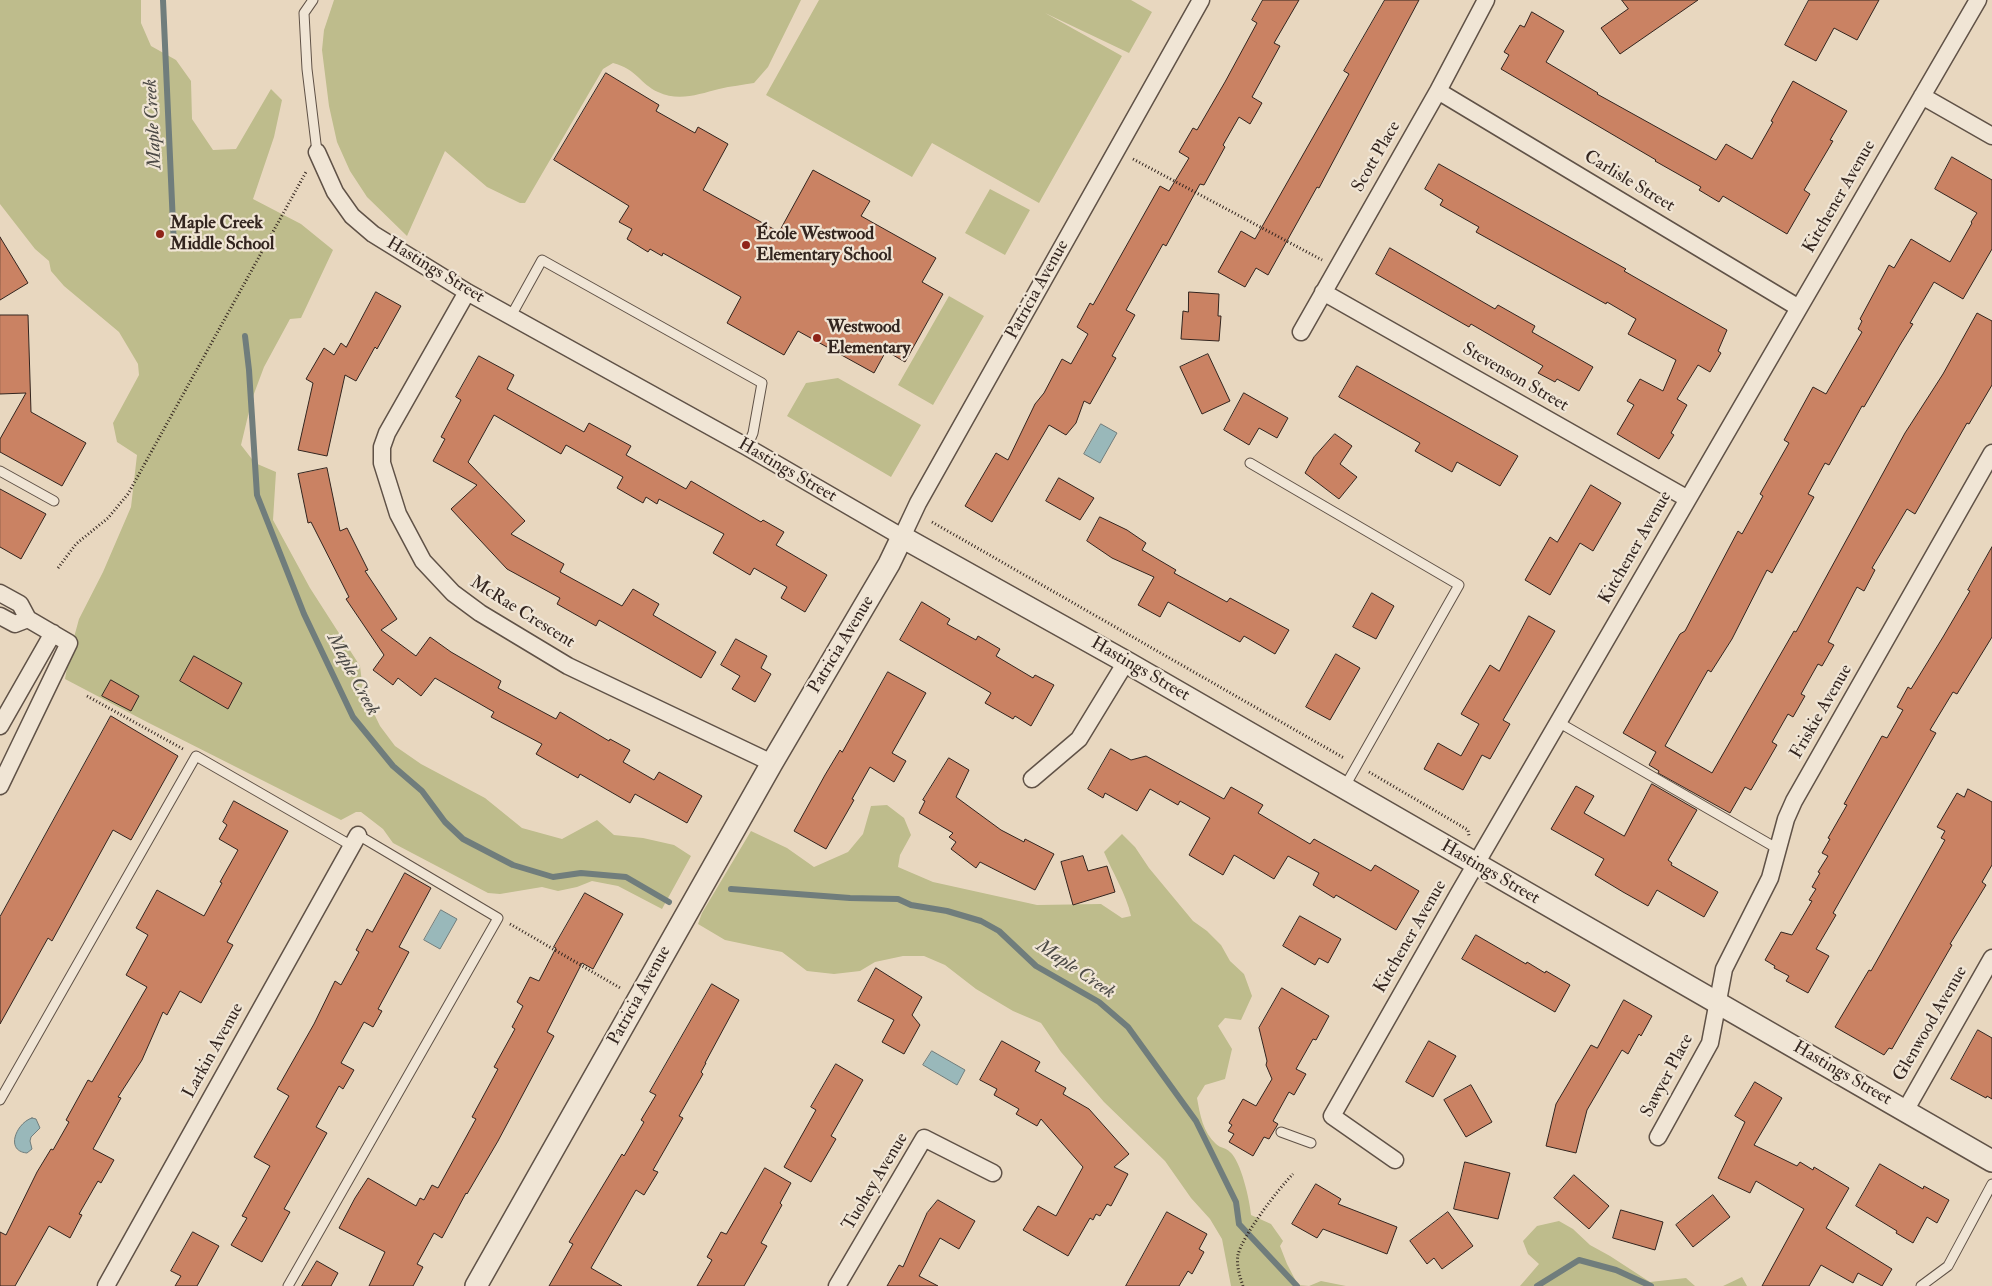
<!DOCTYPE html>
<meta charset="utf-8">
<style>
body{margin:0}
canvas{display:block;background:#e8d7bf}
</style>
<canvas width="1992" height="1286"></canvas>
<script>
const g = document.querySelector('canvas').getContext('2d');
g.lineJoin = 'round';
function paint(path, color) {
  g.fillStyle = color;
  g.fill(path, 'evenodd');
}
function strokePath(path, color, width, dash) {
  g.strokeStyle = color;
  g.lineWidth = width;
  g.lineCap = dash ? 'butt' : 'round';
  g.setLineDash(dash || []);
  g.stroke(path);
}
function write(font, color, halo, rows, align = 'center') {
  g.font = font + ' "IM FELL Double Pica",serif';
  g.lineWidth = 4.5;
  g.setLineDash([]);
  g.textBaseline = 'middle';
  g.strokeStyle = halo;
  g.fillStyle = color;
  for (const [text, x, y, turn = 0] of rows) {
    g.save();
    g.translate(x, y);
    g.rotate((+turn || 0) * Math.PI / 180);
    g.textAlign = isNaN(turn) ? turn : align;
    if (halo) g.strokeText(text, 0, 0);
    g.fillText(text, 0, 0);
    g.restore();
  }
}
const green = new Path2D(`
 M0 0H141V23L151 46 176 60 191 81 192 119 213 150 236 149 271 89 282 100 274 137 253 199 301 224 333 250 301 318 290 319 264 367 252 399 241 445 255 463 276 472 273 520 310 588 360 666 363 691 380 726 395 746 421 764 485 798 522 828 562 839 597 820 614 835 643 838 674 845 691 856 662 909 618 886 592 881 577 887 558 891 542 887 500 894 488 893 393 843 383 829 361 812H356L341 820 145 721 65 679 70 652 79 619 103 572 131 507 137 455 117 442 113 423 139 375 138 364 119 332 64 286 51 271 49 261 35 249 0 204Z
 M334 0H801L768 67 754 83C743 85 731 86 719 89 699 94 679 102 658 92 640 84 637 69 613 63L603 69 525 203H520L487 187 445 151 407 236 367 197 350 171 337 142 329 106 322 50 324 30Z
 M819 0H1131L1152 12 1129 53 1045 13 1122 56 1039 203 932 143 912 177 766 95Z
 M990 189 1030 210 1005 255 965 233Z
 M949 296 984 316 933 405 898 385Z
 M838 378 921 425 891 477 787 416 806 383Z
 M887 805 904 818 911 835 900 855 898 867 933 882 1037 905 1101 904 1122 918 1131 916C1126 893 1113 874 1104 852L1122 834 1135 847 1149 868 1193 921 1207 931 1221 945 1230 961 1244 974 1252 996 1241 1020 1225 1018 1218 1026 1232 1049 1225 1079 1205 1085 1197 1098C1200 1115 1203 1132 1216 1144 1220 1148 1227 1148 1230 1152 1241 1161 1250 1201 1251 1215L1271 1224 1283 1241 1280 1246 1287 1264 1298 1285 1309 1286 1321 1281 1346 1286H1231L1222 1239 1210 1219 1191 1198 1165 1161 1104 1102 1061 1052 1041 1023 1013 1011 976 989 945 965 924 956H903L875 962 860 971 834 974 807 971 782 952 725 940 698 924 702 913 751 831 787 848 814 867 848 852 863 834 871 806Z
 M1559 1221 1573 1229 1590 1245 1610 1256 1650 1282 1686 1278 1695 1286H1520L1539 1264 1528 1254 1523 1241 1537 1226Z
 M1742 1277 1747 1286H1723Z`);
const water = new Path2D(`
 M1101 424 1117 433 1100 463 1084 454Z
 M441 910 457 919 440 949 424 940Z
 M932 1051 965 1070 957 1085 923 1065Z
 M32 1118 36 1119 40 1128 31 1137 30 1141 32 1149 27 1153C4 1151 17 1122 32 1118Z`);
const stream = new Path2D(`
 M163 0 174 247
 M245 336 249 370 257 495 304 614 353 717 393 766 422 791 445 822 463 839 513 865 553 877 581 873 626 877 669 902
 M731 889 850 898 898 899 911 905 947 911 981 921 999 931 1036 966 1099 1002 1128 1027 1196 1121 1236 1202 1239 1224 1297 1286
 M1537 1286 1579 1260 1616 1270 1651 1286`);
const building = new Path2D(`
 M1263 0H1299L1274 43 1280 46 1252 97 1262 103 1250 124 1239 117 1223 145 1225 147 1204 185 1200 184 1166 246 1163 244 1126 310 1135 315 1112 356 1116 358 1090 404 1084 401 1076 423 1066 435 1049 425 992 522 965 506 996 453 1008 460 1035 404 1044 393 1062 359 1071 364 1088 334 1077 327 1090 303 1093 305 1160 186 1169 191 1189 158 1179 152 1193 128 1197 130 1225 82 1257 23 1252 20Z
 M1385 0H1419L1319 188 1317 187 1268 275 1256 268 1245 287 1218 272 1241 231 1255 239 1349 74 1344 71Z
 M1622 0H1698L1620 54 1601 28 1628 9Z
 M1809 0H1879L1857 40 1834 28 1816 61 1785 45Z
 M1532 12 1564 31 1546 62 1598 93 1597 94 1716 160 1726 144 1752 159 1773 122 1771 121 1793 81 1847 111 1830 140 1833 141 1804 190 1810 194 1787 234 1723 196 1719 202 1699 190 1701 187 1655 161 1656 160 1501 69 1509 55 1504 52 1520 25 1524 27Z
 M606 73 659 105 656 111 695 133 698 127 728 144 703 190 779 232 813 170 870 201 861 216 936 258 922 282 943 294 905 362 886 351 874 373 798 331 784 355 727 323 741 297 663 253 662 256 650 249 648 252 627 239 632 229 619 222 629 206 554 160Z
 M1952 157 1992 180V249L1963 299 1934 282 1910 323 1913 324 1900 345 1864 407 1862 406 1829 465 1825 463 1808 494 1814 497 1772 573 1767 570 1732 639 1711 672 1708 670 1665 746 1712 773 1794 631 1796 632 1905 433 1943 374 1977 313 1992 321V385L1969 424 1967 423 1915 514 1907 509 1872 568 1875 570 1864 591 1857 587 1828 642 1834 645 1822 666 1818 664 1801 694 1805 696 1793 717 1788 714 1772 742 1777 745 1751 790 1745 787 1730 813 1658 773 1659 771 1649 765 1656 752 1623 733 1680 634 1685 631 1738 531 1742 534 1763 496 1760 494 1789 443 1784 440 1813 387 1826 394 1862 332 1858 329 1862 321 1860 319 1889 265 1894 268 1911 239 1950 262 1972 223 1971 222 1977 213 1935 189Z
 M1439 164 1626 269 1624 271 1727 330 1718 351 1721 353 1710 372 1698 365 1677 399 1687 405 1671 433 1674 435 1659 459 1617 434 1634 405 1627 401 1640 379 1663 391 1676 360 1628 334 1636 319 1607 302 1606 304 1476 232 1479 227 1440 205 1443 200 1425 189Z
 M0 237 28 283 0 300Z
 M1390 248 1495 309 1498 305 1535 326 1532 332 1593 367 1579 391 1557 379 1555 382 1538 373 1543 366 1471 324 1469 327 1376 274Z
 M376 292 401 306 377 349 375 347 356 381 345 375 327 456 298 450 313 383 306 379 324 348 334 355 341 343 346 347Z
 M1189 292 1219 294 1218 316H1221L1219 341 1181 339 1183 311 1188 312Z
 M0 315H28L31 412 86 443 62 486 0 452V439L26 393 0 394Z
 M1208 354 1230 401 1202 414 1180 367Z
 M479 356 514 375 507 389 584 432 589 423 631 446 626 455 686 489 691 481 761 522 763 520 784 532 776 545 827 575 805 612 781 598 787 587 754 568 750 575 713 553 724 534 659 499 657 504 646 497 643 503 617 488 623 477 566 445 561 454 494 415 468 462 525 521 511 534 564 564 560 572 622 606 633 589 659 604 653 615 716 652 701 678 599 620 596 626 557 604 560 598 507 569 451 509 477 485 433 461 445 439 441 437 461 400 456 397Z
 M1357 366 1518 456 1500 486 1457 462 1452 472 1415 451 1420 443 1339 397Z
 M1244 393 1288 418 1277 438 1259 428 1249 445 1224 430Z
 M1335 434 1352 446 1340 464 1357 477 1339 499 1305 473 1314 457Z
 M327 468 340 531 347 528 368 570 365 571 397 619 381 630 416 656 430 637 451 652 501 681 498 688 556 719 560 712 609 741 610 739 630 750 623 762 654 780 659 772 702 796 687 823 635 794 630 803 580 774 578 778 536 754 542 744 491 717 494 712 435 678 421 696 398 678 393 685 373 670 384 655 346 599 349 597 311 522 308 523 298 474Z
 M1059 478 1094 498 1080 520 1046 501Z
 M1591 485 1621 503 1593 551 1580 543 1550 595 1525 580 1550 537 1557 542Z
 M0 489 46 514 21 559 0 547Z
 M1100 517 1127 530 1146 543 1142 550 1176 570 1174 573 1227 602 1230 598 1289 630 1275 654 1244 636 1240 642 1168 602 1160 617 1138 605 1154 577 1112 558 1087 541Z
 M1992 547V637L1957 694 1953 692 1930 730 1936 733 1833 913 1836 915 1816 949 1829 956 1808 993 1786 981 1789 976 1774 968 1775 966 1765 960 1781 932 1792 935 1812 901 1809 900 1816 889 1812 887 1820 873 1818 872 1828 856 1822 853 1830 839 1828 838 1847 805 1844 804 1882 736 1887 738 1903 710 1897 707 1908 687 1911 689 1943 637 1970 591 1968 590Z
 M1372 593 1394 606 1376 639 1353 627Z
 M922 602 950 619 947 624 976 640 978 636 1000 649 996 656 1033 678 1035 675 1054 685 1031 726 1015 716 1013 719 985 703 991 693 900 640Z
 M1529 616 1555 631 1503 720 1510 724 1490 759 1482 755 1463 790 1424 769 1438 743 1461 756 1479 724 1461 714 1490 665 1499 671Z
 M736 639 767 656 761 668 771 674 755 702 732 689 740 676 721 665Z
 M1336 654 1360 668 1330 720 1306 707Z
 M194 656 242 683 228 709 180 681Z
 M888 672 926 693 892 753 906 761 894 782 870 767 852 799 854 800 826 849 794 831 825 775 840 750 842 752Z
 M111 680 139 696 131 711 102 696Z
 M111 716 178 756 131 840 113 830 52 941 48 938 0 1024V917Z
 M1111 749 1131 760 1146 756 1224 799 1231 787 1263 805 1258 813 1310 844 1314 839 1371 871 1375 865 1419 891 1396 930 1336 895 1334 898 1313 885 1319 873 1288 856 1274 879 1234 855 1223 875 1189 855 1210 818 1180 801 1178 805 1150 789 1137 811 1105 793 1103 798 1088 789Z
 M949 758 969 770 956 797 1001 830 1024 842 1025 839 1054 854 1035 890 980 862 976 868 951 849 956 842 949 837 953 833 919 813 925 801 923 800Z
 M1652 784 1697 810 1668 860 1672 863 1671 865 1718 892 1704 917 1657 890 1648 906 1623 892 1595 875 1604 859 1551 829 1576 786 1594 796 1584 813 1624 836Z
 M1968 789 1992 802V865L1982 882 1986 885 1950 944 1952 945 1892 1049 1889 1048 1884 1055 1835 1027 1869 970 1871 971 1945 840 1941 838 1945 831 1937 827 1957 793 1964 797Z
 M234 801 288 831 227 942 233 945 201 1003 180 991 167 1015 163 1012 142 1060 118 1097 121 1098 93 1149 114 1160 101 1183 98 1181 79 1214 82 1215 70 1238 49 1226 15 1286H0V1232L6 1235 37 1172 51 1149 53 1150 69 1122 66 1120 88 1080 92 1082 147 987 126 975 148 935 136 928 157 890 204 916 222 883 220 882 238 850 219 839 227 825 223 822Z
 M1083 856 1088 871 1107 866 1115 892 1073 905 1061 862Z
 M405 873 431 888 399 947 409 952 378 1009 382 1011 373 1027 364 1022 341 1063 354 1070 343 1089 339 1086 316 1127 327 1133 284 1209 290 1212 262 1262 231 1245 247 1218 242 1216 270 1166 254 1157 289 1096 277 1089 314 1024 335 981 341 985 359 952 356 950 367 929 372 932Z
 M585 893 623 914 593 969 582 963 547 1032 554 1036 498 1141 467 1194 466 1193 442 1238 434 1233 417 1264 423 1267 413 1286H369L385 1252 339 1228 355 1198 368 1178 416 1206 420 1198 424 1200 432 1185 438 1188 476 1119 472 1117 498 1069 494 1067 515 1029 512 1027 523 1006 517 1002 530 977 539 981 556 948 554 947Z
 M1300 916 1341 939 1328 963 1319 958 1315 965 1283 946Z
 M1476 935 1526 964 1527 962 1545 973 1546 971 1570 985 1555 1012 1462 959Z
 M876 968 922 997 912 1015 920 1025 904 1054 882 1042 894 1020 858 1001Z
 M712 984 739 1000 705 1063H706L701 1072 703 1074 679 1116 683 1118 653 1170 658 1172 644 1195 636 1190 591 1268 622 1286H549L573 1244 569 1242 622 1154 624 1156 644 1122 641 1120 656 1095 650 1092Z
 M1282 988 1329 1016 1316 1040 1313 1039 1296 1069 1306 1074 1294 1095 1289 1092 1273 1121 1278 1124 1269 1139 1264 1137 1253 1156 1229 1142 1234 1134 1228 1131 1232 1125 1229 1123 1243 1099 1256 1106 1272 1079 1266 1065 1267 1061 1259 1028Z
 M1624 1000 1652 1016 1641 1036 1639 1034 1628 1054 1622 1050 1587 1110 1576 1153 1546 1146 1556 1104 1591 1045 1597 1048Z
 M1978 1030 1992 1038V1099L1987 1096 1986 1098 1951 1079Z
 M1002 1041 1040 1062 1035 1071 1066 1088 1063 1094 1089 1109 1129 1154 1114 1167 1128 1174 1111 1206 1107 1204 1100 1216 1096 1214 1093 1220 1090 1218 1068 1256 1023 1230 1038 1206 1056 1216 1083 1167 1041 1119 1037 1126 1016 1114 1019 1109 994 1095 997 1089 980 1080Z
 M1429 1041 1456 1056 1433 1097 1406 1082Z
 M836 1064 863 1080 831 1136 836 1139 811 1182 784 1167 816 1110 811 1107Z
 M1755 1082 1782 1098 1754 1145 1797 1166 1800 1162 1813 1170 1814 1167 1849 1188 1826 1228 1892 1269 1882 1286 1858 1273 1853 1283 1821 1265 1809 1286H1762L1804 1209 1756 1181 1750 1193 1718 1178 1745 1122 1735 1116Z
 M1471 1085 1492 1122 1466 1137 1444 1100Z
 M1465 1162 1510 1173 1498 1219 1454 1209Z
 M1880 1164 1923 1189 1924 1186 1949 1200 1937 1223 1927 1217 1913 1243 1896 1233 1897 1231 1856 1206Z
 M765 1168 791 1183 780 1203 782 1205 761 1243 767 1246 744 1286H697L712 1260 707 1257 721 1232 726 1234Z
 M1574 1175 1609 1206 1589 1229 1554 1198Z
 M1316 1184 1341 1199 1338 1204 1397 1227 1387 1254 1323 1229 1317 1238 1292 1224Z
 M1713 1195 1730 1217 1693 1247 1676 1225Z
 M938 1200 975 1221 959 1249 940 1238 919 1276 938 1286H887L899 1265 903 1267 927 1213Z
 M1621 1210 1663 1222 1655 1250 1613 1238Z
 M1167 1212 1207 1234 1199 1249 1204 1252 1192 1274 1188 1271 1179 1286H1126Z
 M1448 1212 1473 1246 1442 1269 1434 1258 1427 1264 1410 1241Z
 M193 1232 219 1246 197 1286H175L181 1276 171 1271Z
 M317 1261 338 1273 331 1286H302Z`);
const path = new Path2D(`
 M1133 159 1322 260
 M932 522 1344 758
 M58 568 76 544 108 518 128 494 306 172
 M87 696 183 749
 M1369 772 1468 830 1469 836
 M510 924 622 989
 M1243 1286C1240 1277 1236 1265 1238 1255 1242 1236 1279 1188 1293 1174`);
const service = new Path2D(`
 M313 0 304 13 307 69 317 152
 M511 316 542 260 762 383 753 433 747 447
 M1250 463 1459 585 1344 788
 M0 471 54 501
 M1558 722 1778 849
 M0 1100 196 756 352 846
 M1281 1132 1311 1143
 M288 1286 498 918 358 835
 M1921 1286 1948 1266 1992 1184`);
const minor = new Path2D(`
 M1438 91 1799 308
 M1922 96 1992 136
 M317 152 335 192 352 216 373 234 467 292 747 447 902 537 918 503 1201 0
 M467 292 387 433 382 447V463L398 514 423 561 453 593 480 613 568 666 772 763
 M1323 292 1688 499
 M1301 332 1438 91 1486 0
 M0 593 20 604 28 619 69 643 0 786
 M0 616 15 624 28 619
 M0 726 53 633
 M1032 779 1079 739 1126 662
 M1905 1111 1992 958
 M1658 1137 1710 1043 1724 969 1770 878 1786 819 1794 801 1992 453
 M1395 1160 1332 1116 1459 893 1978 0
 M106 1286 358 835
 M837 1286 924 1138 993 1173`);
const tertiary = new Path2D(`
 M476 1286 772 763 889 564 902 537 1126 662 1992 1161`);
const markers = [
 [160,234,5,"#8f2418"],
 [746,245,5,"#8f2418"],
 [817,338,5,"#8f2418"]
];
const streetNames = [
 ["Scott Place",1377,157,-60],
 ["Carlisle Street",1629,182,31],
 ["Kitchener Avenue",1840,197,-60],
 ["Hastings Street",435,271,31],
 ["Patricia Avenue",1038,290,-61],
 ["Stevenson Street",1515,378,30],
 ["Hastings Street",787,471,30],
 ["Kitchener Avenue",1636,548,-60],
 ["McRae Crescent",522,613,32],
 ["Patricia Avenue",842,645,-59],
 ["Hastings Street",1140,670,30],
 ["Friskie Avenue",1822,712,-60],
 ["Hastings Street",1490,873,30],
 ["Kitchener Avenue",1411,937,-60],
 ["Patricia Avenue",640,996,-61],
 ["Glenwood Avenue",1931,1024,-60],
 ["Larkin Avenue",214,1051,-61],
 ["Hastings Street",1842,1074,30],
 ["Sawyer Place",1668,1076,-62],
 ["Tuohey Avenue",876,1182,-59]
];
const poiNames = [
 ["Maple Creek",170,224],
 ["Middle School",170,245],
 ["École Westwood",756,235],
 ["Elementary School",756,256],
 ["Westwood",827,328],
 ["Elementary",827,349]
];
const waterNames = [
 ["Maple Creek",154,124,-93],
 ["Maple Creek",352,675,62],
 ["Maple Creek",1075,970,34]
];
paint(green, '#bebc8c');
paint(water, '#99b8ba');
strokePath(water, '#707d7c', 1);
strokePath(stream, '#707d7c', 6);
paint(building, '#ca8263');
strokePath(building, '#33251f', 1);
strokePath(service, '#605247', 11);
strokePath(minor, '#605247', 19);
strokePath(tertiary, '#605247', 24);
strokePath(path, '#33251f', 3, [1, 2.5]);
strokePath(service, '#f0e5d5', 9);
strokePath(minor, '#f0e5d5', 16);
strokePath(tertiary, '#f0e5d5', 21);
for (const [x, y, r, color] of markers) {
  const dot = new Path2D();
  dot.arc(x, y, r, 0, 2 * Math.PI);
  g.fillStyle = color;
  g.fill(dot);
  strokePath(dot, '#f0e5d5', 2);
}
write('18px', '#33251f', '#f0e5d5', streetNames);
write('bold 18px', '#33251f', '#f0e5d5', poiNames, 'left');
write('italic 19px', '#4c4a46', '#f0e5d5', waterNames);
</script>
